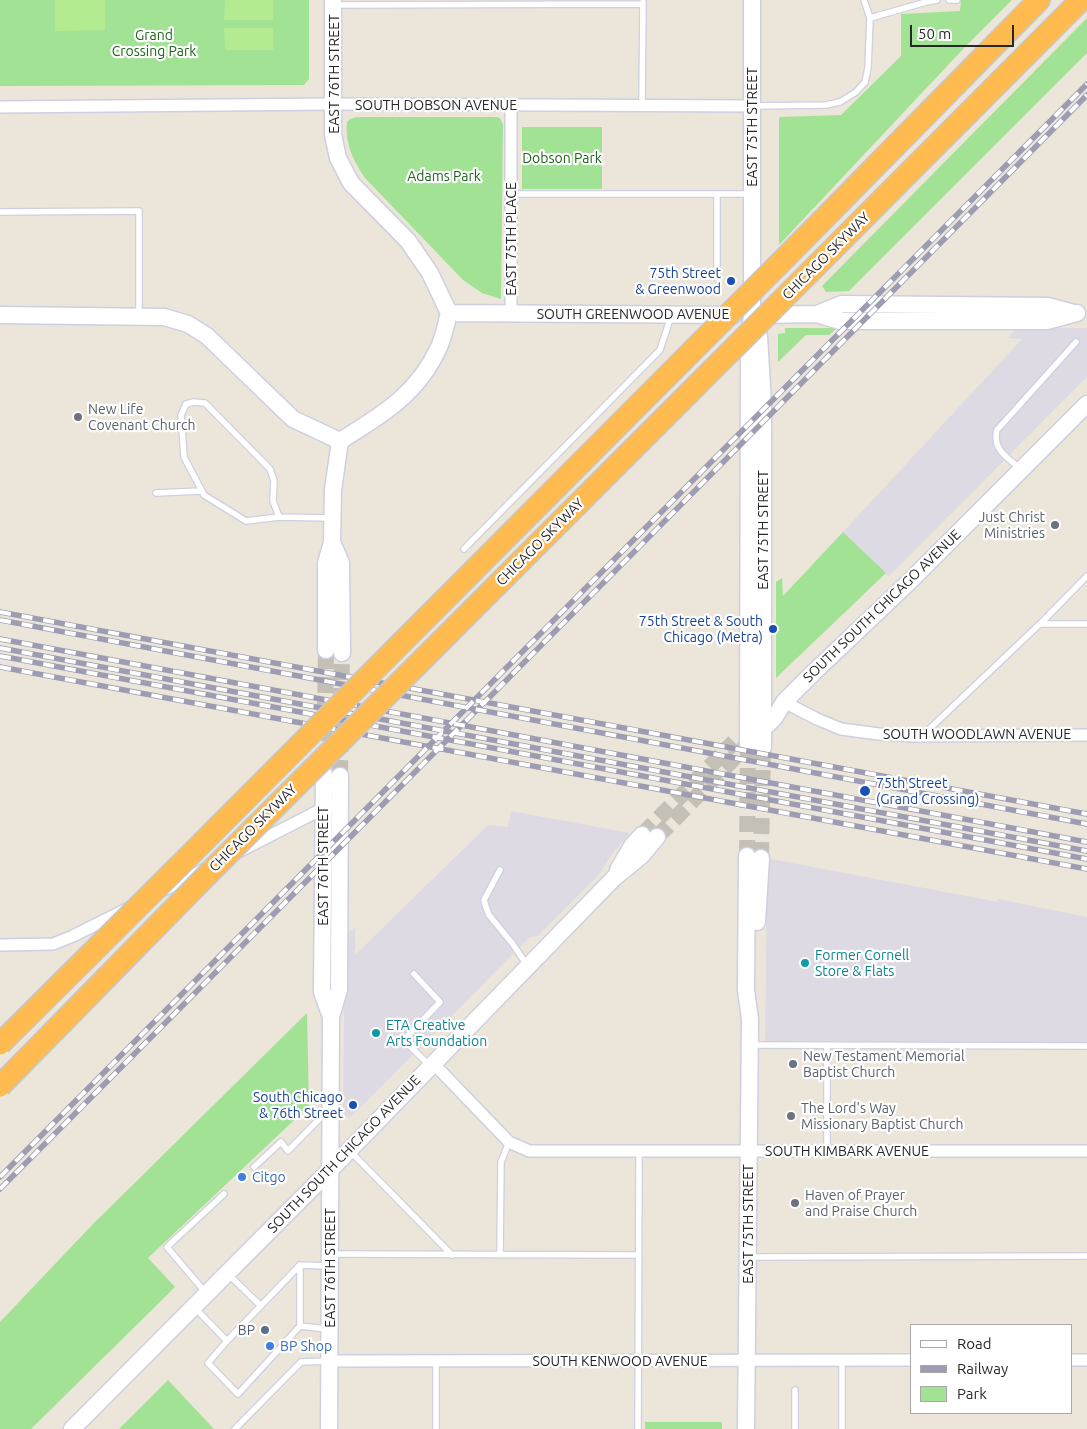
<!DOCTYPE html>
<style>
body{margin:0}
#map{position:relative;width:1087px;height:1429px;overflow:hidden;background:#ebe6d9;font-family:Ubuntu,sans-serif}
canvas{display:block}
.legend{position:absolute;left:910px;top:1324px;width:162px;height:90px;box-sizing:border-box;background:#fff;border:1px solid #a9a9a9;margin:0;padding:6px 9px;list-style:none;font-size:15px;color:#282828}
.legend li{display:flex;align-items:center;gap:10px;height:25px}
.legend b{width:25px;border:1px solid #a9a9a9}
.scale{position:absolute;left:910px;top:25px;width:104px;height:22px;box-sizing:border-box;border:2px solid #282828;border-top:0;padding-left:6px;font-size:15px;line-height:18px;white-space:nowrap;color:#282828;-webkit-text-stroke:4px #fff;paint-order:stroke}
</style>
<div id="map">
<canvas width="1087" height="1429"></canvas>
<ul class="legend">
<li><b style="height:6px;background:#fff"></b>Road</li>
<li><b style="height:6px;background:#9d9cb3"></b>Railway</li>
<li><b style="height:14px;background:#a1e294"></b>Park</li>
</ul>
<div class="scale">50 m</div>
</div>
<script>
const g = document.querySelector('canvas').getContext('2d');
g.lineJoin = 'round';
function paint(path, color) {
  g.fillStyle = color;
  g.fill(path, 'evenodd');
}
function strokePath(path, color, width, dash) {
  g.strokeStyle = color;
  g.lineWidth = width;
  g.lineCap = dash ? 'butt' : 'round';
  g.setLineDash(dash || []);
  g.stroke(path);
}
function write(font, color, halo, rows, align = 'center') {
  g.font = font + ' Ubuntu,sans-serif';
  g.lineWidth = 4.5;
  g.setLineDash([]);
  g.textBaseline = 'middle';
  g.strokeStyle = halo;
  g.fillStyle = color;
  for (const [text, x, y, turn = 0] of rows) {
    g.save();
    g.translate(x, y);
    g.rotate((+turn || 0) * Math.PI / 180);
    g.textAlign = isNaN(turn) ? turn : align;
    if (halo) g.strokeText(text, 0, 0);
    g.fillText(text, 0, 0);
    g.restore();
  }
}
const industrial = new Path2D(`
 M1018 328H1087V377L889 576 843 532 1022 339 1008 338Z
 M511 811 630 833 614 852 598 875 538 936 530 937 351 1117 346 1116 343 1112 345 936 355 927V955L488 825 508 827Z
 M770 859 983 899 997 902 998 899 1087 917V1045H827L771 1048 765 1045 767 886Z`);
const green = new Path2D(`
 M0 0H309V79L304 85 0 86Z
 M961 0H1012L965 47 779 245V117L841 115 901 56V14L960 11Z
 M1087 18V53L849 291 826 292 822 286Z
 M357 117H496L500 118 503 125 501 299 482 293 463 280 365 178C353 160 345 144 347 122L350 119Z
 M522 127H602V189H522Z
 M785 328H837L829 335H806L778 362V334L785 333Z
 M843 532 886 573 776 678V582L782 578 783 596Z
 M307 1013 309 1106 148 1258 175 1287 31 1429H0V1322L93 1224Z
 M168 1380 214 1429H119Z
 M645 1422H722V1429H645Z`);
const pitch = new Path2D(`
 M55 0H105V30L55 31Z
 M225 0H273V20H224Z
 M224 28H273V50H225Z`);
const secondaryTunnel = new Path2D(`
 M324 765 326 650
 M340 776 342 653
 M642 835 734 742
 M657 837 748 744
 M747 856 748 744
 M761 858 763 747`);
const lane = new Path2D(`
 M949 0H957
 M335 5 643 4
 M870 18 926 2 937 0
 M642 105 643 2
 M754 106 826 105 840 102 856 92 865 82 868 68 870 18 864 0
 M511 194H750
 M0 212 139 211V315
 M717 278V194
 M1021 469C1007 458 992 449 997 430L1076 342
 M156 493 201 491
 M279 517 246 521 204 495 184 457 181 415 186 404 194 402 205 403 270 469 274 481 273 501 279 517 330 518
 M464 549 660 350 671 316
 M1041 624H1087
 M923 735 1045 619 1087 576
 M500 870 484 900 486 907 489 915 512 943 527 965
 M414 974 440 1002 404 1040 429 1065
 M752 1045 1087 1046
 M350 1151 452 1255
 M827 1151V1045
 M254 1167 281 1142 288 1151 327 1111
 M331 1254 639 1255
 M500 1255 501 1162 509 1142
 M749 1257 1087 1256
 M228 1274 261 1306
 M205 1292 167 1247 224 1194
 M195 1308 227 1341 208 1363 238 1394 300 1326 327 1329
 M300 1326V1265L329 1266
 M227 1341 300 1265
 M795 1390V1429
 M235 1429 301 1362 328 1361
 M436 1429V1361
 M638 1429 639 1151
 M842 1429V1360`);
const street = new Path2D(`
 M0 107 333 104 752 106
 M511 314V105
 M784 702 817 719 841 729 879 734 914 736 1087 735
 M240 851 328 806
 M164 890 205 869
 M0 945 53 944 73 936 127 909
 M433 1063 509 1142 529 1151H1087
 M1071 1360H1087
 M330 1361 911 1360`);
const secondary = new Path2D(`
 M333 0V135L338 158 351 183 408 241 430 273 449 313C446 324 444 336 439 347 418 394 382 415 340 441
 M449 313 734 315
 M817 314 842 304 1048 306 1074 313
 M0 315 164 317 188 324 207 336 293 419 340 441
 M761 315 817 314 840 321H1047L1077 313
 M759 336 763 403V747
 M332 542 341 563 342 653
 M326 650V563L332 542 333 490 340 441
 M748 744 749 339 752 315V0
 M748 744 775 717 784 702 813 673 907 584 1087 404
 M324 774 322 992 331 1017
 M618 870 632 846 642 835
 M757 922 761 858
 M72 1429 331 1169 614 878 641 856 657 837
 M329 1429 331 1017 339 990 340 776
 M746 1429 750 1019 746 990 747 856`);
const highway = new Path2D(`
 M791 252 1039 0
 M810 272 1081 0`);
const rail = new Path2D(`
 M0 612 1087 814
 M0 620 1087 824
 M0 639 1087 842
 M0 648 1087 851
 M0 656 1087 859
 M0 667 1087 869
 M0 1177 1087 84
 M0 1189 638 548 1087 95`);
const highwayBridge = new Path2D(`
 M0 1044 191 854 791 252
 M0 1086 210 872 810 272`);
const markers = [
 [731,281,5,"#1a4fb4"],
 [78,417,5,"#6b7280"],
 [1055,525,5,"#6b7280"],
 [773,629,5,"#1a4fb4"],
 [865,791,6,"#1a4fb4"],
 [805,963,5,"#0f9aa8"],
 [376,1033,5,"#0f9aa8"],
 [793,1064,5,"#6b7280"],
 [353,1105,5,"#1a4fb4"],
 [791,1116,5,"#6b7280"],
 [242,1177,5,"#3f7fe0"],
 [795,1203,5,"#6b7280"],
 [265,1330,5,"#5c6f8a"],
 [270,1346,5,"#3f7fe0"]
];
const parkNames = [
 ["Grand",154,35],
 ["Crossing Park",154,51],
 ["Dobson Park",562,158],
 ["Adams Park",444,176]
];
const streetNames = [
 ["EAST 76TH STREET",334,74,-90],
 ["SOUTH DOBSON AVENUE",436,105],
 ["EAST 75TH STREET",752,127,-90],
 ["EAST 75TH PLACE",511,239,-90],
 ["CHICAGO SKYWAY",826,256,-45],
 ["SOUTH GREENWOOD AVENUE",633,314],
 ["EAST 75TH STREET",763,530,-90],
 ["CHICAGO SKYWAY",540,542,-45],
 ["SOUTH SOUTH CHICAGO AVENUE",882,606,-44],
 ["SOUTH WOODLAWN AVENUE",977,734],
 ["CHICAGO SKYWAY",253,828,-45],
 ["EAST 76TH STREET",323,866,-90],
 ["SOUTH KIMBARK AVENUE",847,1151],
 ["SOUTH SOUTH CHICAGO AVENUE",344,1154,-46],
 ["EAST 75TH STREET",748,1224,-90],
 ["EAST 76TH STREET",330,1268,-90],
 ["SOUTH KENWOOD AVENUE",620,1361]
];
const transitNames = [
 ["75th Street",721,273],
 ["& Greenwood",721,289],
 ["75th Street & South",763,621],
 ["Chicago (Metra)",763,637],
 ["75th Street",876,783,"left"],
 ["(Grand Crossing)",876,799,"left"],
 ["South Chicago",343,1097],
 ["& 76th Street",343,1113]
];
const worshipNames = [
 ["New Life",88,409],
 ["Covenant Church",88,425],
 ["Just Christ",1045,517,"right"],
 ["Ministries",1045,533,"right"],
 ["New Testament Memorial",803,1056],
 ["Baptist Church",803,1072],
 ["The Lord's Way",801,1108],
 ["Missionary Baptist Church",801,1124],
 ["Haven of Prayer",805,1195],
 ["and Praise Church",805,1211]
];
const cultureNames = [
 ["Former Cornell",815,955],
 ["Store & Flats",815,971],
 ["ETA Creative",386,1025],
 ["Arts Foundation",386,1041]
];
const shopNames = [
 ["Citgo",252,1177],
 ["BP Shop",280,1346]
];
const serviceNames = [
 ["BP",255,1330]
];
paint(industrial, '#dedae3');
paint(green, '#a1e294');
paint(pitch, '#b4ea90');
strokePath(secondaryTunnel, '#c4c0b6', 16, [16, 8]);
strokePath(lane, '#cecfe1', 8);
strokePath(street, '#cecfe1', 14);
strokePath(secondary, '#cecfe1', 19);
strokePath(highway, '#c7c7c7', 24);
strokePath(lane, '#fff', 5.5);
strokePath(street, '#fff', 11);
strokePath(secondary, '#fff', 16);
strokePath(highway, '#ffba50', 21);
strokePath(rail, '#9d9cb3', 5.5);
strokePath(rail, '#fff', 4, [11]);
strokePath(highwayBridge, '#c7c7c7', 24, []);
strokePath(highwayBridge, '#ffba50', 21);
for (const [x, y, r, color] of markers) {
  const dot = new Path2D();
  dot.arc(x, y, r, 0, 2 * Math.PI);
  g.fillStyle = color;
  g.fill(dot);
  strokePath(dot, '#fff', 2);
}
write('14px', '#1b6419', '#fff', parkNames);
write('14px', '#282828', '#fff', streetNames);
write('14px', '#164399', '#fff', transitNames, 'right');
write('14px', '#5b616d', '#fff', worshipNames, 'left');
write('14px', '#0d838f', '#fff', cultureNames, 'left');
write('14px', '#366cbe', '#fff', shopNames, 'left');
write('14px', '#4e5e75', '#fff', serviceNames, 'right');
</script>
